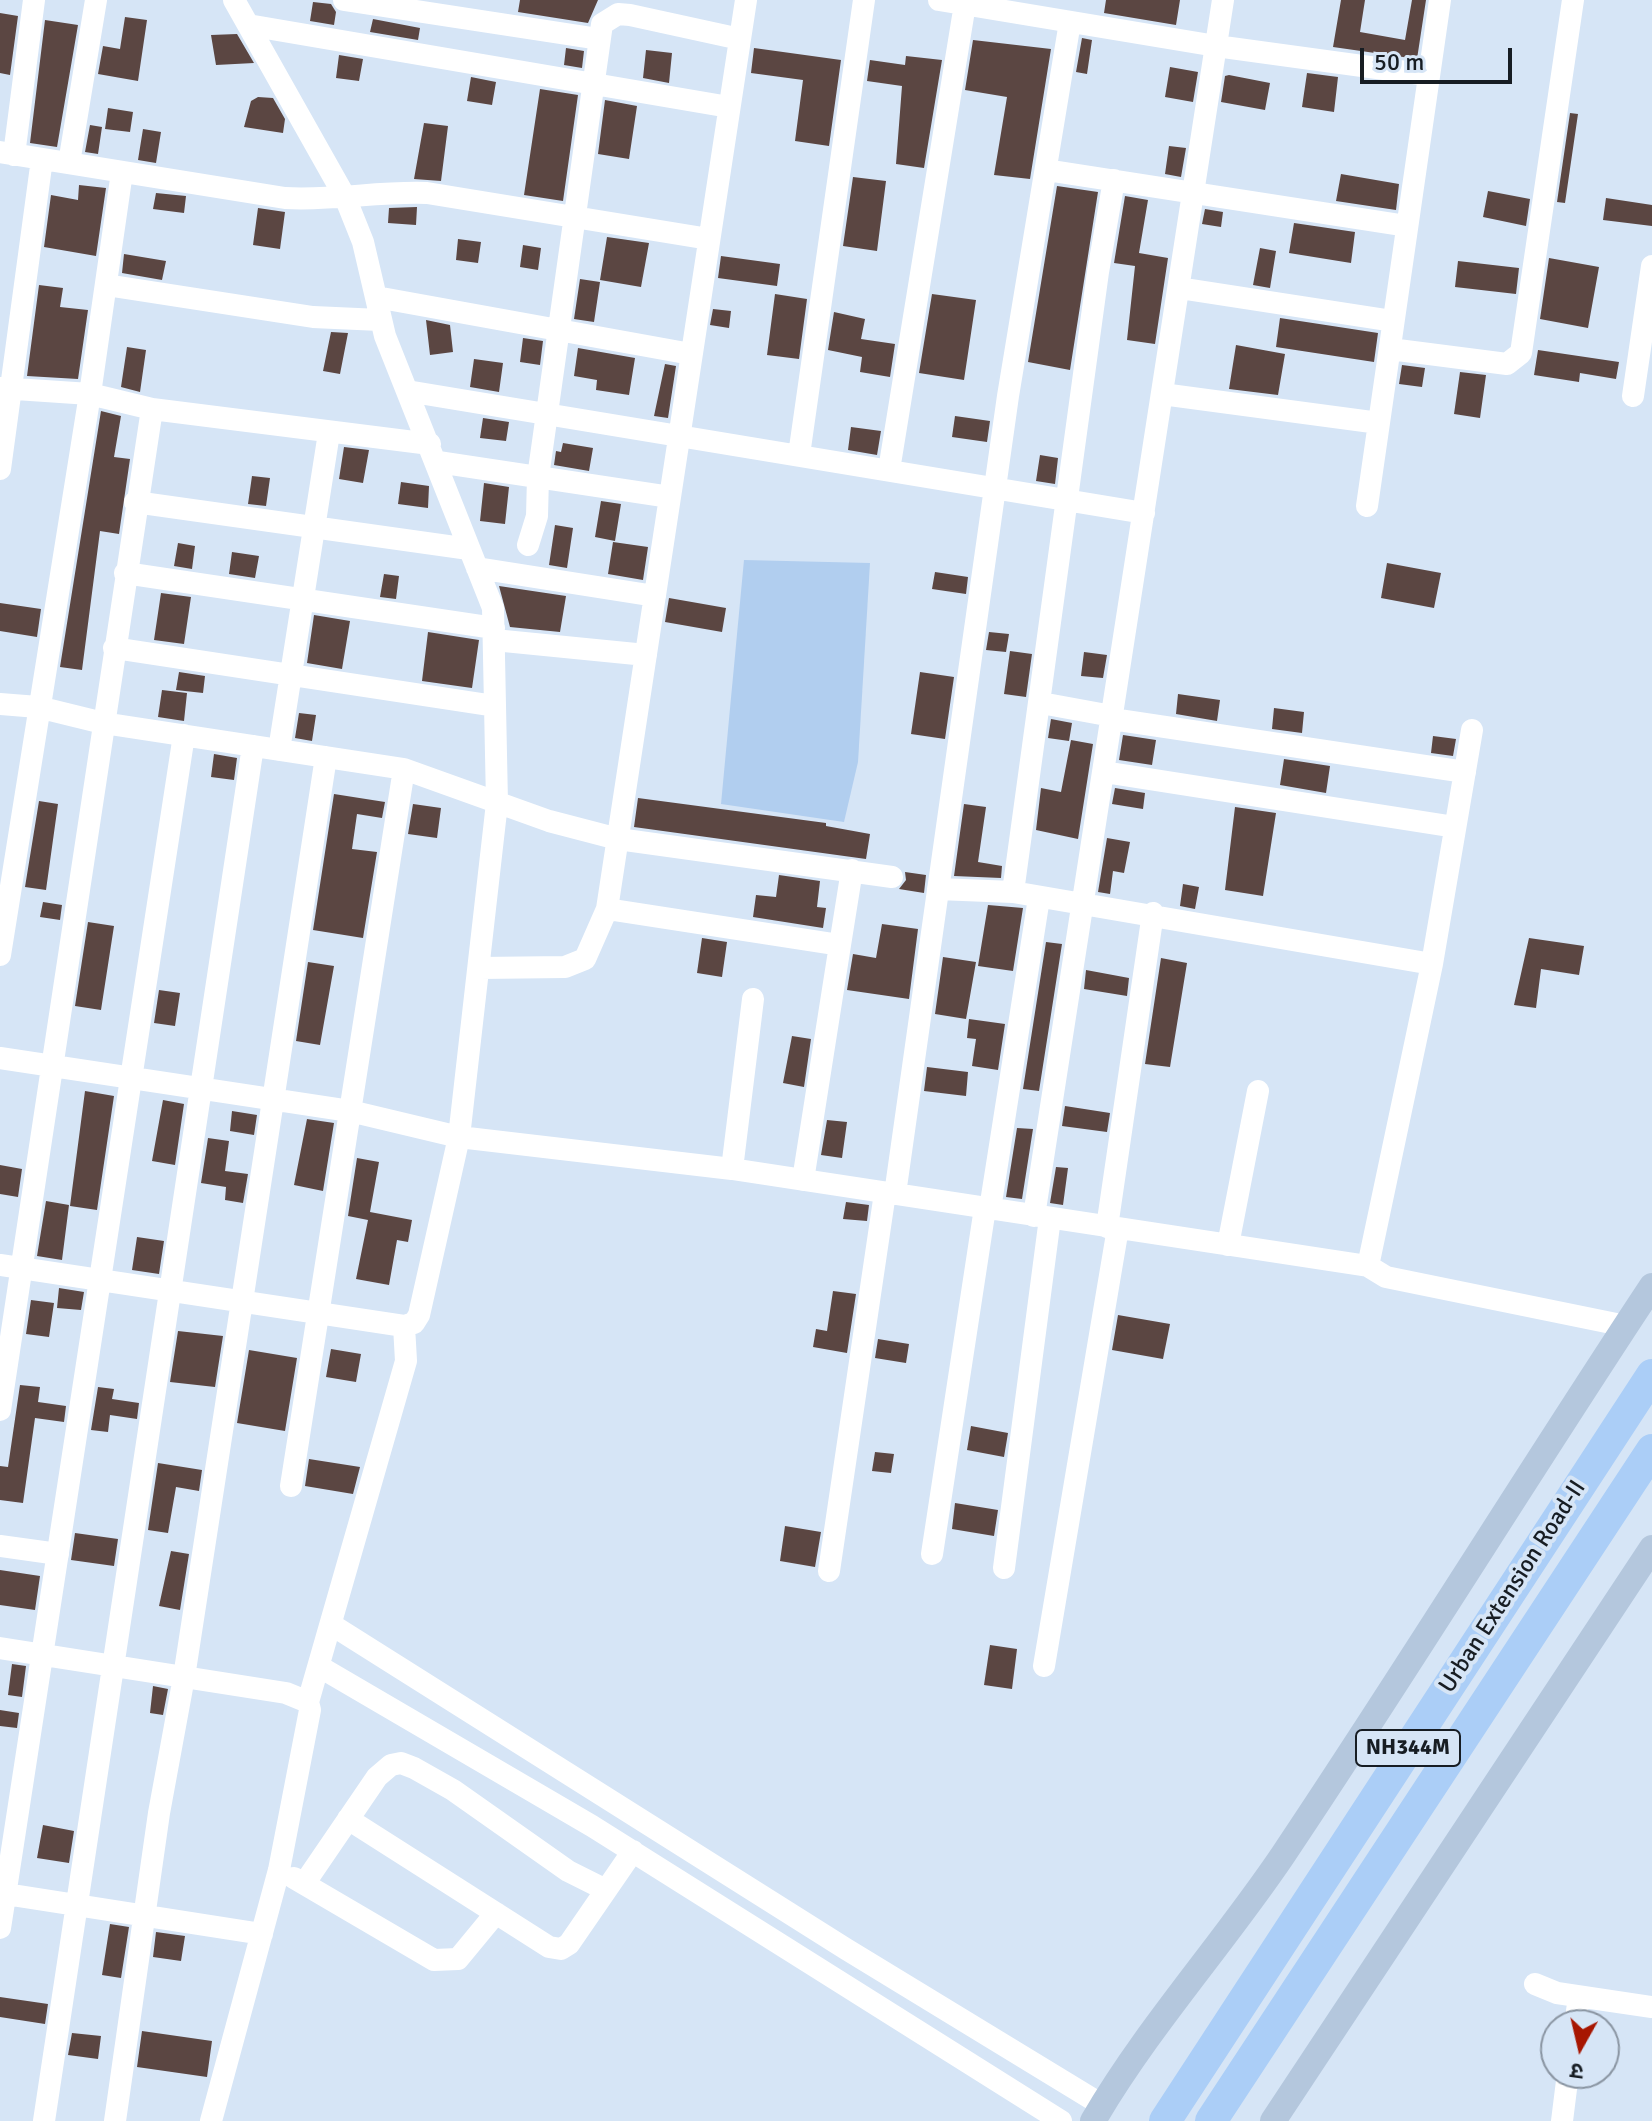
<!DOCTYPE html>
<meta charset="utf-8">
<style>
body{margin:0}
#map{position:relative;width:1652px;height:2121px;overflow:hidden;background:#d6e5f6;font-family:Signika,"Noto Sans Devanagari",sans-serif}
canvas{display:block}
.north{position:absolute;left:1540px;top:2009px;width:80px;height:80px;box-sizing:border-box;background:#d6e5f6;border:2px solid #8a95a2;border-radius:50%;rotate:188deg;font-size:22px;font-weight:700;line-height:32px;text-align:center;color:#171d23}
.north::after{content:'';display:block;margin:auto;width:28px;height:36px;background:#a71601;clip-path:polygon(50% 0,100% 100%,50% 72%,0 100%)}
.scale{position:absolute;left:1360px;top:48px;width:152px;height:36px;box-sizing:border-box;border:4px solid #171d23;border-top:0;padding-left:10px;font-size:24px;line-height:28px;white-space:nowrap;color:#171d23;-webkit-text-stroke:6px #d6e5f6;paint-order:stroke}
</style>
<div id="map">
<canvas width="1652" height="2121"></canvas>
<div class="north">उ</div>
<div class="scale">50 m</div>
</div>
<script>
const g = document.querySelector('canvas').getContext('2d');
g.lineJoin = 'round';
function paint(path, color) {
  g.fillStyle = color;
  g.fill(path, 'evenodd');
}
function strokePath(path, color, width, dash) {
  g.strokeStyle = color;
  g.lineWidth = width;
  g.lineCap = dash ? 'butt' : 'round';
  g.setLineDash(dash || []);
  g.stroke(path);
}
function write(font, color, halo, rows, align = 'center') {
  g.font = font + ' Signika,sans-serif';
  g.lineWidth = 8;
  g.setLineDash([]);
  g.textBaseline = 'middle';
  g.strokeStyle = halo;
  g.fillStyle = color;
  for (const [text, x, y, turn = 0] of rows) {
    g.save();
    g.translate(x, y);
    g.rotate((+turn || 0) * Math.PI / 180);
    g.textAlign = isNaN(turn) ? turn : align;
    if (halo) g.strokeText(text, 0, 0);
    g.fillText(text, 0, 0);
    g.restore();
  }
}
const green = new Path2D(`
 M744 560 870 563 858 762 844 822 721 804Z`);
const building = new Path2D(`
 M520 0H598L588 23 518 12Z
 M1106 0H1180L1176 25 1104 13Z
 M1341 0H1365L1360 32 1405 40 1412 0H1426L1417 59 1333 47Z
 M313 2 331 4 336 12 334 25 310 21Z
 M0 13 18 16 10 75 0 73Z
 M125 17 147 20 138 81 98 74 103 46 120 49Z
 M373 19 420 28 418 40 370 32Z
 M45 20 78 25 57 147 30 143Z
 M237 34 254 63 216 65 211 35Z
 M1082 38 1092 40 1087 74 1076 72Z
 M973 40 1051 49 1030 179 994 175 1007 97 965 90Z
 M566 48 584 51 582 68 564 65Z
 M754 48 841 60 829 146 795 141 803 80 751 73Z
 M646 50 672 53 669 83 643 78Z
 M339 55 363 59 359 81 336 78Z
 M906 56 942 60 924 168 896 164 902 86 867 81 870 60 905 65Z
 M1170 67 1198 72 1193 102 1165 97Z
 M1307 73 1338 77 1334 112 1302 107Z
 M1229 75 1270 83 1265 110 1221 102 1225 76Z
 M471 77 496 82 492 105 467 101Z
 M540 89 578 95 563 201 524 195Z
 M258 97 273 98 285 119 283 133 244 127 251 101Z
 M605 100 637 106 629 159 598 154Z
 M108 108 133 112 130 132 105 129Z
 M1570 113 1578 114 1565 203 1557 202Z
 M424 123 448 126 441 181 414 179Z
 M90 125 102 127 98 154 85 152Z
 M143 129 161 132 156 163 138 160Z
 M1169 146 1186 148 1181 177 1165 174Z
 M1341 174 1399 184 1396 210 1336 201Z
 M853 177 886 181 877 251 843 246Z
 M79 185 106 188 96 256 44 247 51 195 78 200Z
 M1057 186 1098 192 1070 370 1028 362Z
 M1488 191 1530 199 1526 226 1483 217Z
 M156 193 186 196 184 213 153 209Z
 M1125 196 1148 200 1139 253 1168 258 1155 344 1127 340 1135 266 1114 263Z
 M1606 198 1652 205V226L1603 220Z
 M417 207 416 225 388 223 389 208Z
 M258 208 285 212 280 249 253 245Z
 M1205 209 1223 212 1221 227 1202 224Z
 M1294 223 1355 232 1351 263 1289 253Z
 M607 237 649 243 641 287 600 280Z
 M458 239 481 242 478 263 456 260Z
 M523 245 541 248 538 270 520 267Z
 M1260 248 1276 251 1270 288 1253 285Z
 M124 254 166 261 162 280 122 273Z
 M721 256 780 264 777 286 718 278Z
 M1549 258 1599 267 1588 328 1540 319Z
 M1458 261 1519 268 1516 294 1455 287Z
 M580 279 600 282 594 322 574 319Z
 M39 285 63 288 60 307 88 310 78 379 27 376Z
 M775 294 807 299 799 359 767 355Z
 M932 294 976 300 964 380 919 373Z
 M713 309 731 311 729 328 710 325Z
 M834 312 865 319 861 339 895 344 890 377 860 372 862 357 828 350Z
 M1280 318 1378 333 1374 362 1276 347Z
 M426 320 450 325 453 352 430 355Z
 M331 332 348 333 340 374 323 371Z
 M523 338 543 341 540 365 520 362Z
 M1236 345 1285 354 1278 395 1229 389Z
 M127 347 146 350 140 392 121 387Z
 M578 348 635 358 629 395 596 390 597 380 574 376Z
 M1538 350 1619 362 1616 379 1580 373 1579 382 1534 375Z
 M474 359 503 363 499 392 470 387Z
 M665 364 676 366 668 418 654 416Z
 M1402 365 1425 368 1422 387 1399 384Z
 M1460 372 1486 375 1480 418 1454 414Z
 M101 411 121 416 114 457 130 459 119 534 100 531 82 670 60 667Z
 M955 416 990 421 987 442 952 437Z
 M483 418 509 422 506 441 480 438Z
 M851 427 881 431 877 455 848 450Z
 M563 443 593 448 589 471 554 465 556 451 561 452Z
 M344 447 369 450 363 483 339 479Z
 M1040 455 1058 458 1055 484 1036 481Z
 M252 476 270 478 266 506 248 504Z
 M401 482 429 486 428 508 398 504Z
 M484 483 509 487 505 524 480 521Z
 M601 501 621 504 615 541 595 537Z
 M555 525 573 528 567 568 549 565Z
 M613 542 648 547 643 580 608 574Z
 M178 543 195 546 192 569 174 566Z
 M232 552 259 556 255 578 229 574Z
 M1387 563 1441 573 1434 608 1381 598Z
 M935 572 968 577 966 594 932 589Z
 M384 574 399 576 396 599 380 597Z
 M499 586 566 596 560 632 510 627Z
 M161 593 191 597 184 644 154 640Z
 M669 598 726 608 722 632 665 622Z
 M0 603 41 609 37 637 0 631Z
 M314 615 350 621 342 669 307 663Z
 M428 632 479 640 472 688 422 681Z
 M989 632 1009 634 1006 652 986 650Z
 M1010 651 1032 654 1026 697 1004 694Z
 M1084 652 1107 655 1103 678 1081 676Z
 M179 672 205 676 203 693 176 690Z
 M920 672 954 677 945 739 911 734Z
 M162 690 187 693 184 721 158 717Z
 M1178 694 1220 700 1217 721 1176 714Z
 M1274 708 1304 712 1302 733 1272 729Z
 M299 713 316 715 312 741 295 738Z
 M1051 719 1072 723 1069 741 1048 738Z
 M1123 735 1156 740 1152 765 1119 760Z
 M1433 736 1456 739 1453 756 1431 753Z
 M1071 740 1093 744 1078 839 1036 830 1041 788 1061 792Z
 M214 754 237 758 234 780 211 777Z
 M1284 759 1330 766 1326 793 1280 785Z
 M1115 788 1145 793 1143 809 1112 804Z
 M334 794 385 802 382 818 357 814 352 849 377 852 363 938 313 930Z
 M638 798 826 823V826L870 834 866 859 634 827Z
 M39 801 58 804 46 890 25 887Z
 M413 804 441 808 437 838 408 834Z
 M964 804 986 807 978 862 1002 866 1001 878 954 876Z
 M1235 807 1276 813 1263 896 1225 890Z
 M1107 838 1130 842 1124 873 1113 871 1110 894 1098 892Z
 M905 872 926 875 924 893 899 889 906 880Z
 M779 875 820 881 817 907 826 908 823 928 753 917 756 895 776 897Z
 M1183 884 1199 887 1195 909 1180 906Z
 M43 902 62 905 60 920 40 917Z
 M988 905 1023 908 1013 971 978 966Z
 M88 922 114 926 101 1010 75 1006Z
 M882 924 918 929 909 999 847 990 853 954 876 958Z
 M702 938 727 942 722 977 697 973Z
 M1529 938 1584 946 1579 975 1541 969 1536 1008 1514 1005Z
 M1046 942 1062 944 1039 1091 1023 1089Z
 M943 957 976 962 966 1019 935 1014Z
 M1161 958 1187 963 1170 1067 1145 1064Z
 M308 962 334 966 320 1045 296 1041Z
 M1086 970 1129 978 1127 996 1084 989Z
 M159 990 180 993 175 1026 154 1023Z
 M969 1019 1005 1024 998 1070 972 1066 976 1039 967 1038Z
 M792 1036 811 1039 804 1087 783 1083Z
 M927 1067 968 1072 966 1096 924 1091Z
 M85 1091 114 1096 97 1210 70 1206Z
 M163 1100 184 1104 175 1165 152 1161Z
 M1065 1106 1110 1113 1107 1132 1062 1126Z
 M232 1111 257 1115 254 1135 230 1131Z
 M307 1119 334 1123 323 1191 294 1185Z
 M827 1120 847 1122 842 1158 821 1155Z
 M1017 1128 1033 1129 1022 1199 1006 1197Z
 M208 1138 229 1141 225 1171 248 1174 243 1203 225 1200 226 1187 201 1183Z
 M357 1158 379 1162 370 1212 412 1220 408 1242 397 1240 389 1285 356 1279 368 1220 348 1216Z
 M0 1165 22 1169 18 1197 0 1194Z
 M1056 1167 1068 1168 1063 1205 1050 1203Z
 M46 1201 69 1205 62 1260 37 1256Z
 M846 1202 869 1205 867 1221 843 1219Z
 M137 1237 164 1241 159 1274 132 1270Z
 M59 1288 84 1292 81 1310 57 1308Z
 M833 1291 856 1294 847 1353 813 1347 816 1329 827 1331Z
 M31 1300 54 1303 49 1337 26 1334Z
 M1118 1315 1170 1324 1163 1359 1112 1350Z
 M178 1331 223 1336 215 1387 170 1382Z
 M878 1339 909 1344 906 1363 875 1358Z
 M331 1349 361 1354 356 1382 326 1377Z
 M249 1350 297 1358 285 1431 237 1423Z
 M20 1385 40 1387 38 1402 66 1406 64 1422 35 1418 23 1503 0 1500V1466L8 1467Z
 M98 1387 114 1389 112 1399 139 1403 137 1419 110 1415 108 1432 91 1430Z
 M971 1426 1008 1433 1004 1457 967 1450Z
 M875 1452 894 1454 891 1473 872 1471Z
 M309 1459 360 1467 353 1494 305 1486Z
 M158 1463 202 1470 199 1491 176 1487 168 1533 148 1530Z
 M955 1503 998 1510 994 1536 952 1529Z
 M785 1526 821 1532 815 1567 780 1561Z
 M75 1533 118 1539 114 1566 71 1560Z
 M171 1551 189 1554 180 1610 159 1606Z
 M0 1570 40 1576 35 1610 0 1605Z
 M990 1645 1017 1649 1012 1689 984 1685Z
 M12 1664 26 1666 22 1697 8 1695Z
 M153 1686 168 1689 163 1715 150 1713Z
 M0 1710 19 1713 17 1728 0 1726Z
 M43 1825 74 1831 69 1863 37 1858Z
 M110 1924 129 1927 121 1978 102 1975Z
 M156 1932 185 1936 181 1961 153 1957Z
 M0 1997 48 2004 45 2024 0 2017Z
 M142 2031 212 2041 207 2077 137 2067Z
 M72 2033 101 2036 98 2059 68 2055Z`);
const minor = new Path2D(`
 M344 0 599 39
 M746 0 607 909 840 945 803 1180
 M939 0 1216 46 1428 75
 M248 25 729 107
 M0 152 285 198C333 201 379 191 427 193L709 239
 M14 155 34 0
 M69 163 96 0
 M1046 170 1407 226
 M106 285 313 317 380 320
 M1179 288 1393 321
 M376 297 691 354
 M1390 349 1507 364 1521 353 1573 0
 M0 388 90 394 152 409 430 444
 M407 391 1144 513
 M1162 394 1379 423
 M1633 396 1652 266
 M799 455 864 0
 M438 462 670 497
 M0 469 42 159
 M889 470 965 4
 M135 502 469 549
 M1367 506 1440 0
 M528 545 537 516 538 477 602 24 618 14 630 15 740 39
 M477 568 655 596
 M125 573 494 628
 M494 640 646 655
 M114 648 495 706
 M1041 703 1112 716
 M0 704 38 707 103 723 404 769 549 821 618 839 892 877
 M1112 719 1465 772
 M279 750 329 433
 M1104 772 1455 827
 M938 889 1013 892 1432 964
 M1013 892 1098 272 1114 180
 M840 945 852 870
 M0 955 90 394 122 172
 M480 968 565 967 585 959 607 909
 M0 1058 350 1111 459 1137 732 1169 1368 1266 1386 1277 1626 1326
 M732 1169 753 999
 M895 1194 1008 396 1070 22
 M990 1209 1039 898
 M1034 1216 1223 0
 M1107 1227 1153 913
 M1228 1245 1258 1091
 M0 1265 404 1326 414 1323 419 1315 459 1137 497 803 493 608 385 336 363 242 345 197 234 0
 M1368 1266 1432 964 1472 730
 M0 1410 152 409
 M291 1486 404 769
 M0 1546 58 1554
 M932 1554 985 1208
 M1004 1568 1050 1218
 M829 1571 885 1193
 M332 1625 846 1949 1102 2105
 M0 1648 286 1693 308 1702 310 1710 279 1870 211 2121
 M1044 1666 1118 1228
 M320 1667 592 1826 1061 2121
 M308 1702 406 1361 404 1326
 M348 1819 549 1947 561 1949 569 1944 633 1851
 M294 1878 434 1960 458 1959 496 1913
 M304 1884 377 1777 391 1765 401 1763 414 1768 453 1790 568 1871 606 1890
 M0 1893 262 1934
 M0 1928 184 735
 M1535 1984 1557 1993 1652 2007
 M1575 2025 1579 1997
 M44 2121 253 746
 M115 2121 159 1813 184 1677 326 757
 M1562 2121 1568 2073`);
const major = new Path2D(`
 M1093 2121C1147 2028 1223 1944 1283 1855 1409 1667 1527 1475 1652 1286
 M1273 2121 1652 1548`);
const highway = new Path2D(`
 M1165 2121 1652 1375
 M1211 2121 1652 1450`);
const shields = [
 [1408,1748,104]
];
const shieldNames = [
 ["NH344M",1408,1748]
];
const streetNames = [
 ["Urban Extension Road-II",1513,1587,-57]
];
paint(green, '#b1ceef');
paint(building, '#5b4642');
strokePath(minor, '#fff', 22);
strokePath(major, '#b4c7dd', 26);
strokePath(highway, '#abcef7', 32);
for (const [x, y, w] of shields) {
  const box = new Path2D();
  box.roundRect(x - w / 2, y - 18, w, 36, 6);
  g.fillStyle = '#d6e5f6';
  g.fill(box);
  strokePath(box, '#171d23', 2);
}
write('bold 22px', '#171d23', null, shieldNames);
write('24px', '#171d23', '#d6e5f6', streetNames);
</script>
